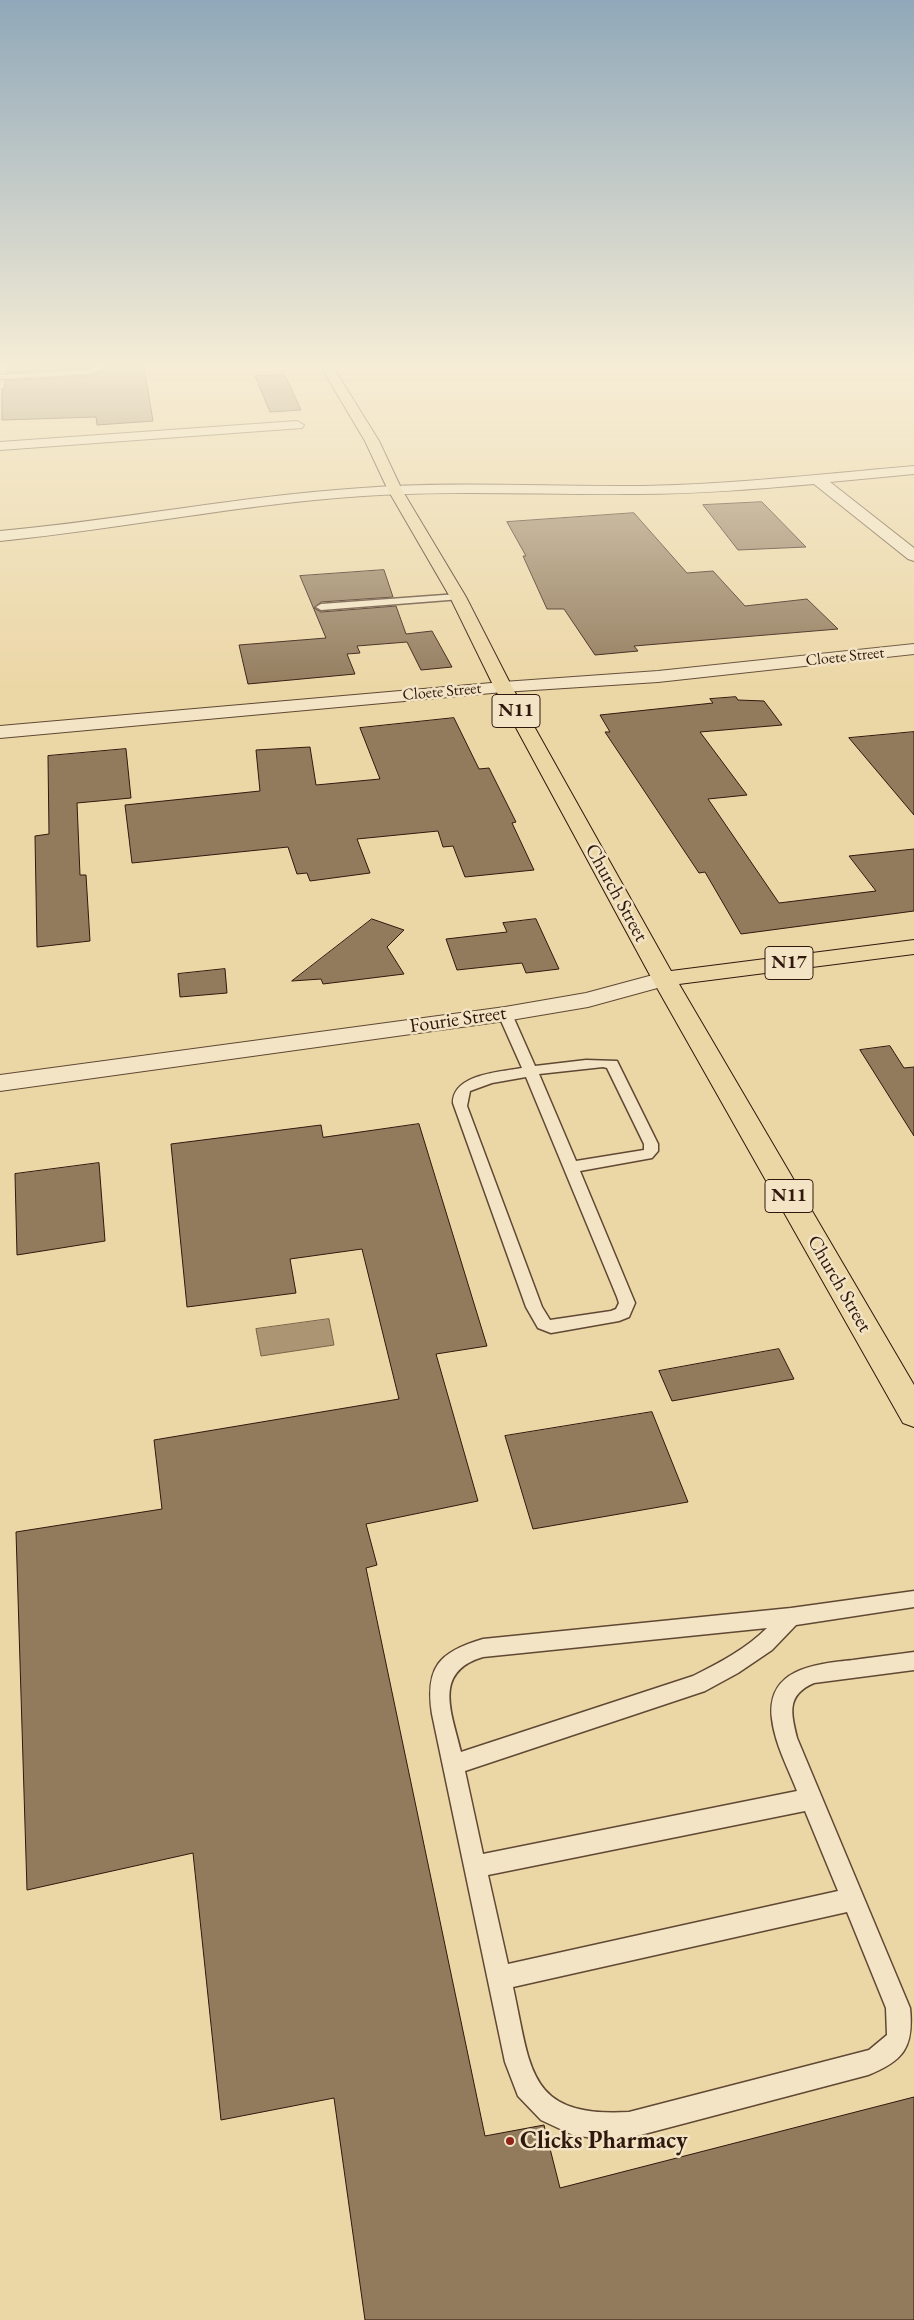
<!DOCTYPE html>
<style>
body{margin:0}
canvas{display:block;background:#ebd6a5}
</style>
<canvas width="914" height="2320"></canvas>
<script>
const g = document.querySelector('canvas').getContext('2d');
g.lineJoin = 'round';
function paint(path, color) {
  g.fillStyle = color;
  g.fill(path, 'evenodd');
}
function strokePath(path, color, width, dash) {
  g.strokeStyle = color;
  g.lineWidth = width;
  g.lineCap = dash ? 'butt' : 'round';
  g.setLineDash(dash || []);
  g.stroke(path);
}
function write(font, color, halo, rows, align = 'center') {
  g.font = font + ' "EB Garamond",serif';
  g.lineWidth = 5;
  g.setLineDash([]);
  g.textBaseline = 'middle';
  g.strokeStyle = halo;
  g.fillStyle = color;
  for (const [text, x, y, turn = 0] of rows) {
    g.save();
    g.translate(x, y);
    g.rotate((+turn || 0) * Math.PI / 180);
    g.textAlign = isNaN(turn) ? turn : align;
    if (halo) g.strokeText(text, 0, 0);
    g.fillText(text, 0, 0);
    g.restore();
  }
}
const water = new Path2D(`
 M329 1319 334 1345 261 1356 256 1329Z`);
const building = new Path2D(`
 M36 367H92L6 373 7 368Z
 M103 367H144L153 421 97 425 96 417 2 420V389H4L5 381 90 376 102 372Z
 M285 375 301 410 270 412 255 376Z
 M762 502 806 547 738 550 703 505Z
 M634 513 687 573 713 571 745 606 807 599 838 629 634 646 638 651 595 655 564 609H547L523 556H526L507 522Z
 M384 570 393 597 321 602 314 608 321 612 396 606 406 634 432 631 452 667 421 670 407 642 357 646 360 653 347 654 355 674 248 684 239 645 326 638 300 576Z
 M736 697 738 700 764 701 782 725 700 732 747 795 708 799 779 903 876 891 849 856 914 849V911L741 934 705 872 699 873 605 732H610L600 715 713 703 710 699Z
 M454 718 479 769 489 768 516 822 512 823 534 870 465 877 453 846 443 847 438 831 357 839 370 873 310 881 307 873 297 874 288 847 132 863 125 805 260 791 256 750 310 747 316 785 380 779 360 728Z
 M914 732V815L849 738Z
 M126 749 131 798 77 803 80 875H86L90 941 37 947 35 836 49 834 48 756Z
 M372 919 404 930 387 947 404 974 323 984 321 979 292 981Z
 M536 919 559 969 526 973 522 963 457 970 446 939 507 932 503 923Z
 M225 969 227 993 180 997 178 974Z
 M890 1046 904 1068 914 1067V1136L860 1050Z
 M419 1124 487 1346 436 1354 478 1501 366 1524 377 1565 366 1568 485 2136 544 2125 560 2188 914 2097V2320H365L334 2098 221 2120 193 1853 27 1890 16 1532 162 1509 154 1440 399 1399 362 1249 290 1259 296 1293 187 1307 171 1144 321 1125 323 1137Z
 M99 1163 105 1241 17 1255 15 1174Z
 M779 1349 794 1379 672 1401 659 1371Z
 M652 1412 688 1502 533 1529 505 1436Z`);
const service = new Path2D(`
 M95 367H101V370L90 374 0 379V375L90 370Z
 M458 594 461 595V599L321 610 316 607 321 604Z
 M505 1010 512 1014 535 1066 586 1060 617 1061 658 1144V1151L652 1158 580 1171 635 1303 629 1317 619 1321 551 1333 538 1328 526 1307 453 1103C453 1074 500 1072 522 1068L498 1014ZM603 1067 607 1068 644 1144V1150L576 1161 539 1074ZM526 1077 617 1297 619 1303 616 1309 611 1311 550 1320 542 1307 467 1106 470 1091 492 1083Z
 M914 1591V1607L796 1625 772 1650 738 1673 705 1691 465 1771 483 1854 797 1791C788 1768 775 1744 772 1719 766 1668 816 1664 853 1660 873 1657 894 1655 914 1652V1670L814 1683C786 1695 791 1713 797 1738L910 2008C914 2048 903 2061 868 2075L629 2138 600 2139 573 2135 541 2120 518 2096 505 2062 432 1714C425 1667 439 1652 483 1639L791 1608ZM767 1628C746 1649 719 1663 693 1676L461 1752C452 1713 432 1672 483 1657ZM805 1811 838 1891 508 1964 488 1875ZM847 1912 886 2008 887 2035 869 2050 629 2112C527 2118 531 2069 513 1987Z`);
const minor = new Path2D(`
 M297 421 304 425 302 428 0 450V442Z
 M914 466V474L830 482 914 548V561L908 559 814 484C756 489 697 494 638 494 546 495 455 490 363 496 241 504 121 529 0 541V531C121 520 240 496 362 488 456 481 549 487 643 486 734 484 824 474 914 466Z
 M914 644V654L658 682 503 692 0 738V726L503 682 658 671Z
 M664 972 672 974 676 979 672 984 588 1007 505 1021 0 1091V1075L505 1007 586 993Z`);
const trunk = new Path2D(`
 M321 367H333L379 441 402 490 466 597 512 687 671 971 914 940V954L679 984 914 1385V1427L903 1423 652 979 494 687 450 597 388 490 365 441Z`);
const markers = [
 [510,2141,5,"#8f2418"]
];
const farStreetnames = [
 ["Cloete Street",845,657,-6],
 ["Cloete Street",442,692,-5]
];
const shields = [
 [516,711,48],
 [789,963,48],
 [789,1196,48]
];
const shieldNames = [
 ["N11",516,711],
 ["N17",789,963],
 ["N11",789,1196]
];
const streetNames = [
 ["Church Street",616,893,61],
 ["Fourie Street",458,1020,-8],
 ["Church Street",839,1284,60]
];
const nearPoinames = [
 ["Clicks Pharmacy",520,2141]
];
paint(water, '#ac9572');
strokePath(water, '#7b634a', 1);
paint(building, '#927b5d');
strokePath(building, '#31180e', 1);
strokePath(service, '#604834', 3);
strokePath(minor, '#604834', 2);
strokePath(trunk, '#31180e', 2);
paint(service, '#f2e4c4');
paint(minor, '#f2e4c4');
paint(trunk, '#ebd6a5');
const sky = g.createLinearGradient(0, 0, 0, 691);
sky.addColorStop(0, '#90a8b9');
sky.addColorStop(0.53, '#f6edd6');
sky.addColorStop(1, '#f6edd600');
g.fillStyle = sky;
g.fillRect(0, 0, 914, 691);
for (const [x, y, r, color] of markers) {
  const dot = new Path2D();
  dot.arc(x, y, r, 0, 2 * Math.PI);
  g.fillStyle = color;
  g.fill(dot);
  strokePath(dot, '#f2e4c4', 2);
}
write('16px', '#31180e', '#f2e4c4', farStreetnames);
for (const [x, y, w] of shields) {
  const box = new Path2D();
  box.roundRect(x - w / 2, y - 16.5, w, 33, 4);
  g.fillStyle = '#f2e4c4';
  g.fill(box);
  strokePath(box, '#31180e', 1);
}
write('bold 19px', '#31180e', null, shieldNames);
write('20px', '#31180e', '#f2e4c4', streetNames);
write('bold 24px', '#31180e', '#f2e4c4', nearPoinames, 'left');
</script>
